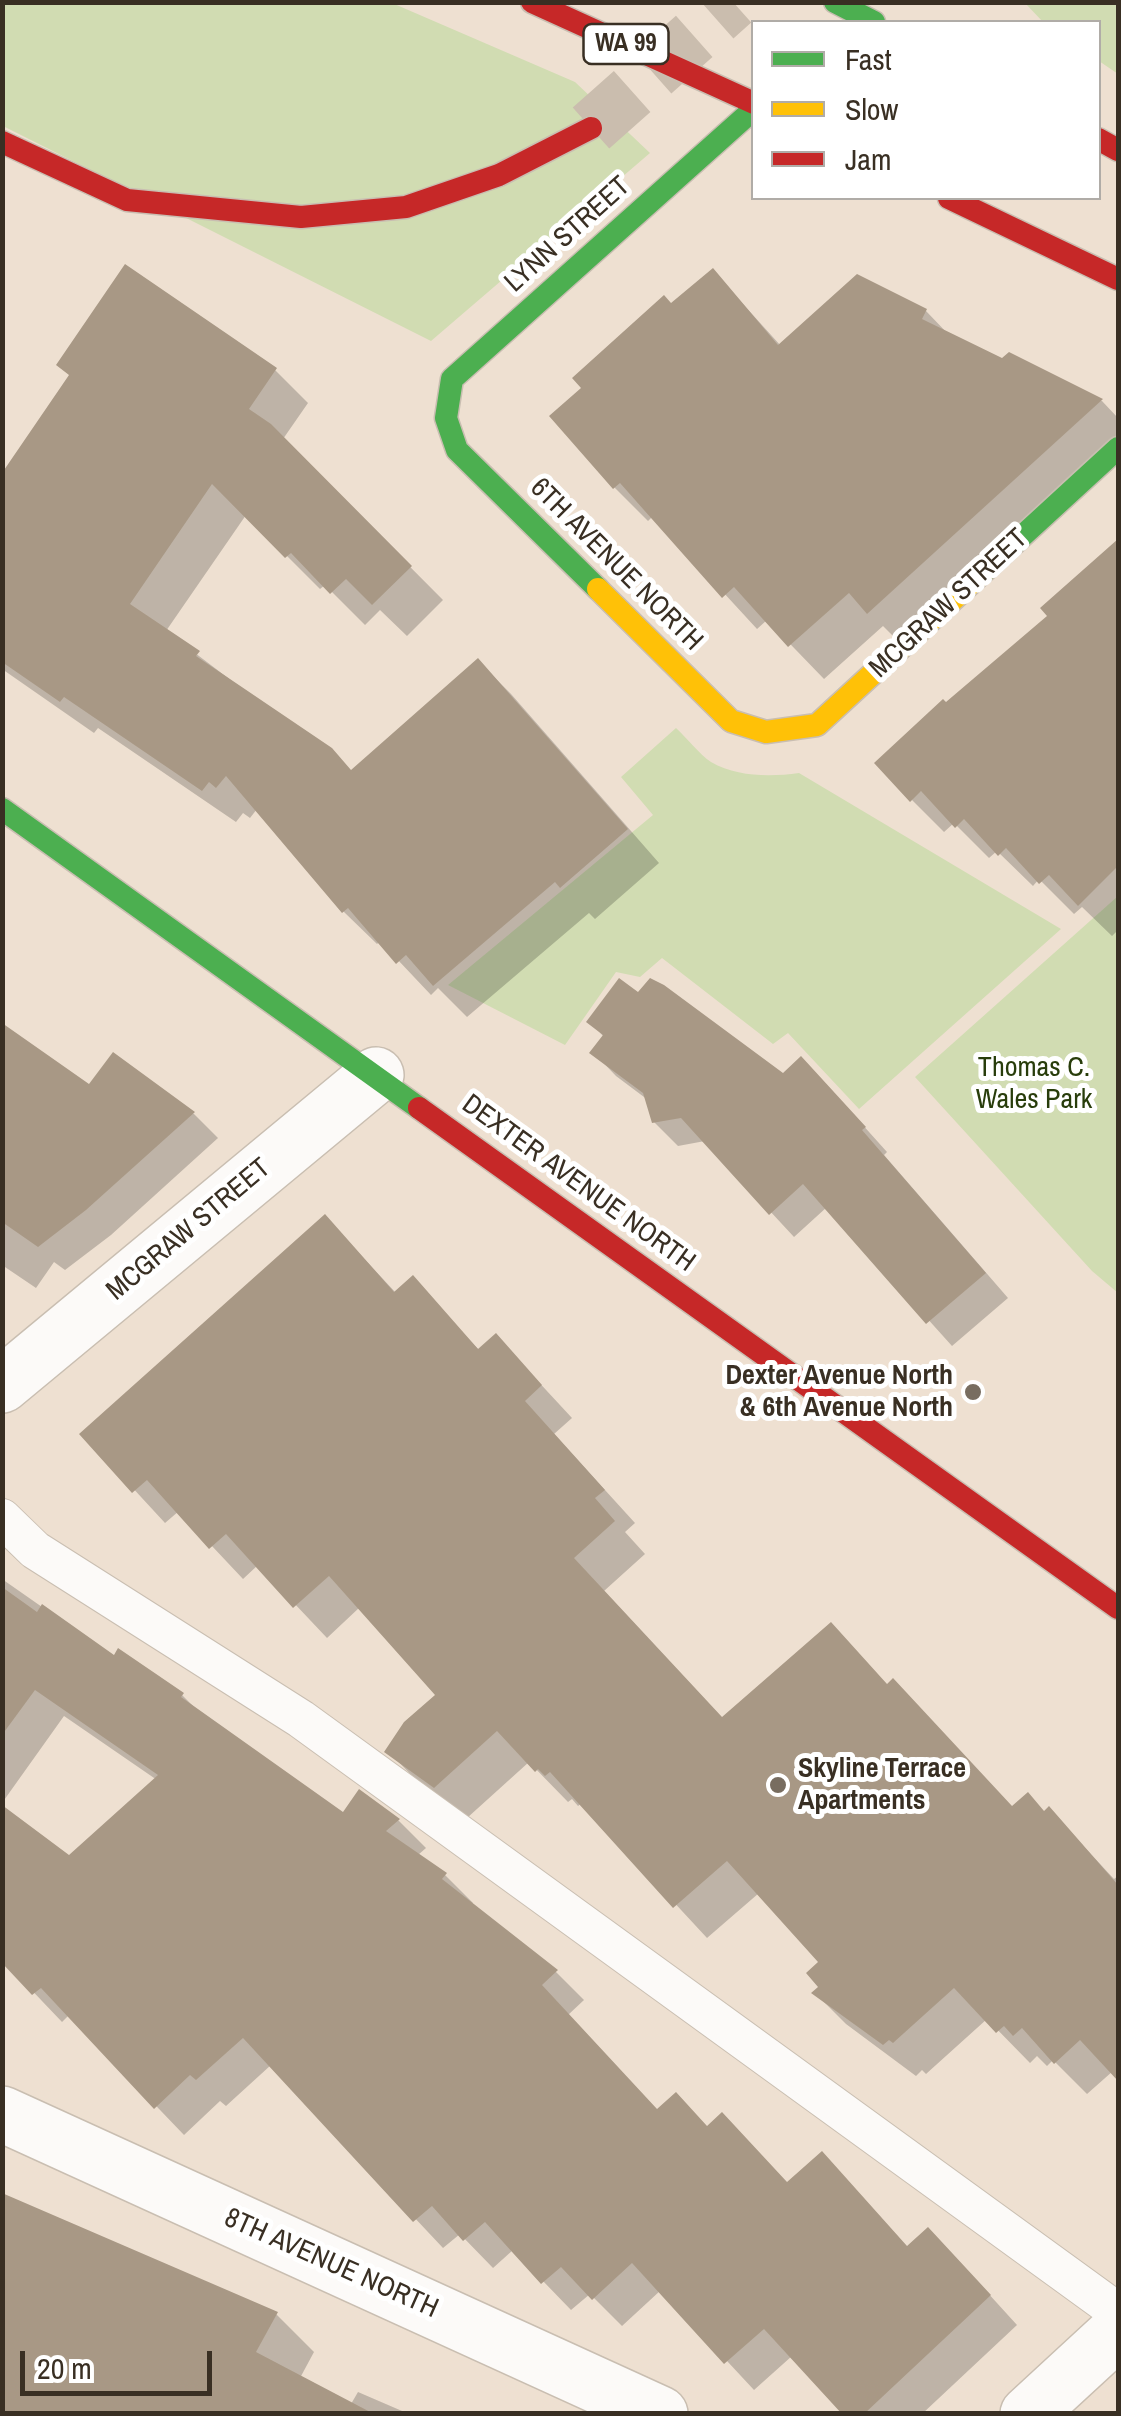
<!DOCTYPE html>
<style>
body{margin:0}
#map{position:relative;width:1121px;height:2416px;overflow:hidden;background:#eee0d1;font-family:"Archivo Narrow",sans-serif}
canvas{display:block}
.frame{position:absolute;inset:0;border:5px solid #392f23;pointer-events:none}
.legend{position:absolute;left:751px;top:20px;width:350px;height:180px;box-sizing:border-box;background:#fff;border:2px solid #b0aca7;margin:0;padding:12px 18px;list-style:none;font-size:30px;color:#392f23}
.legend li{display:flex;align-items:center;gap:20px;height:50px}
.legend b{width:50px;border:2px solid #b0aca7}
.scale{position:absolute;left:20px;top:2351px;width:192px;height:45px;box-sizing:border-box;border:5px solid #392f23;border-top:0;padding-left:12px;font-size:30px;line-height:35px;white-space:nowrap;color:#392f23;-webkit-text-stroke:8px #fff;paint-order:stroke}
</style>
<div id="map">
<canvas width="1121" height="2416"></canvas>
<div class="frame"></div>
<ul class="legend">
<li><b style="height:12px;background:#4caf50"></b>Fast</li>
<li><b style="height:12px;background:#ffc107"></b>Slow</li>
<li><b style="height:12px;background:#c62828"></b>Jam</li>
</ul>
<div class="scale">20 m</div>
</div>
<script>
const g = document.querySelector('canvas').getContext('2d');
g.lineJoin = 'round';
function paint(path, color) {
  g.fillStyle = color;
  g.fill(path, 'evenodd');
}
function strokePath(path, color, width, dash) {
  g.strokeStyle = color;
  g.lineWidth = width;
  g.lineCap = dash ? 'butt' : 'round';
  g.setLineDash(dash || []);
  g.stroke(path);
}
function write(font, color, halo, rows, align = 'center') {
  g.font = font + ' "Archivo Narrow",sans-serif';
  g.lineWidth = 10;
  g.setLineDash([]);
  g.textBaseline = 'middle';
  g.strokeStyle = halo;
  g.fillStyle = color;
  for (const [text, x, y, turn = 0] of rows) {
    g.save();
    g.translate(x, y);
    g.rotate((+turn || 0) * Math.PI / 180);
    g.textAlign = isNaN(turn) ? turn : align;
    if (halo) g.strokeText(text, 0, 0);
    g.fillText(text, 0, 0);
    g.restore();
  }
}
const green = new Path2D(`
 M2 3H392L575 82 650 153 431 341 3 126Z
 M1025 3H1118V74L1099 61 1098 22H1043Z
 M676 728C687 738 699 754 711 762 737 777 770 777 799 773L1061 929 859 1109 788 1033 773 1044 662 958 640 977 616 972 565 1045 448 985 653 815 621 777Z
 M1118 896V1293L1092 1271 915 1077Z`);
const shadow = new Path2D(`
 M713 271 781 346 926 311 950 336 1003 361 1010 355 1102 401 1118 418V449L902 645 883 626 824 679 767 620 757 629 653 516 648 521 615 488 552 416Z
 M275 370 308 403 283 439 443 600 407 636 380 610 365 625 325 585 320 589 246 515 166 631 352 772 478 661 511 694 659 863 595 919 589 913 467 1017 438 988 431 995 380 941 377 944 344 912 257 809 250 818 243 813 236 822 98 728 94 733 2 669V477Z
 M1102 557 1118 573V930L1112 936 1082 907 1074 914 1039 879 1033 886 997 851 989 858 954 823 944 832 912 800 946 706 1050 616Z
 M639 996 783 1076 825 1083 887 1152 884 1155 1008 1298 952 1346 827 1207 794 1237 705 1141 678 1146 654 1122 648 1100 616 1076 593 1052 604 1037 590 1022Z
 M2 1026 90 1088 113 1056 194 1114 218 1138 111 1235 65 1270 54 1262 36 1288 2 1265Z
 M356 1250 396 1293 412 1279 480 1351 496 1336 572 1418 554 1434 635 1523 625 1532 645 1554 604 1591 723 1719 888 1686 1013 1808 1045 1813 1049 1809 1114 1879 1118 1876V2077L1113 2071 1087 2094 1053 2060 1047 2066 1037 2056 1030 2063 987 2019 926 2074 922 2070 916 2076 846 2024 815 1993 821 1987V1962L759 1893 707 1938 582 1803 578 1806 572 1799 568 1802 529 1762 467 1818 419 1783 388 1751 438 1695 360 1607 327 1638 258 1565 243 1579 179 1511 165 1523 83 1434Z
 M2 1579 115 1658 182 1695 204 1717 344 1816 398 1820 426 1848 418 1855 445 1875 473 1903 471 1905 556 1972 584 2000 568 2015 658 2112 708 2128 788 2184 908 2248 956 2258 1017 2325 922 2414H845L792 2356 754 2390 661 2290 622 2326 590 2294 571 2310 513 2250 493 2268 460 2234 443 2248 271 2065 226 2106 220 2101 184 2135 69 2015 62 2022 2 1959 69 1859 157 1780 64 1716 2 1803Z
 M276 2314 314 2352 300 2378 351 2404 358 2392 409 2414H2Z`);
const building = new Path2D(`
 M125 264 277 368 249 409 271 424 412 566 372 605 346 579 330 594 291 553 285 558 212 484 130 604 200 651 196 656 332 748 351 770 478 658 628 829 560 888 555 882 433 986 406 955 396 964 348 908 342 913 226 776 216 788 209 782 202 791 64 697 60 702 2 662V473L69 375 56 365Z
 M713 268 778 345 857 274 927 309 922 319 1002 358 1009 352 1103 399 867 614 849 593 788 647 734 587 722 598 620 483 613 489 549 416 581 388 572 378 664 295 671 303Z
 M1118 539V866L1078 906 1049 875 1039 884 1006 848 998 856 964 819 955 828 921 791 910 802 874 763 943 699 946 702 1047 616 1040 608Z
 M619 978 638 992 650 978 664 985 783 1073 801 1056 866 1127 862 1130 986 1273 926 1324 803 1184 769 1215 681 1118 652 1123 643 1093 589 1053 603 1035 586 1022Z
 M2 1023 89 1084 113 1052 195 1112 86 1210 38 1247 2 1222Z
 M325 1214 394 1292 413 1275 478 1349 496 1333 542 1385 525 1401 605 1490 595 1498 615 1521 574 1558 722 1717 831 1622 887 1684 893 1678 1012 1806 1028 1792 1044 1811 1049 1806 1118 1885V2081L1080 2040 1054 2064 1022 2028 1013 2036 1004 2026 996 2033 954 1988 893 2043 889 2040 883 2045 811 1993 818 1987 806 1973 818 1962 727 1861 673 1908 550 1772 545 1776 538 1769 535 1772 497 1731 434 1788 384 1752 404 1722 435 1695 329 1576 293 1608 226 1534 209 1549 147 1480 132 1493 79 1434Z
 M2 1587 37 1612 42 1604 114 1655 118 1648 184 1693 181 1697 343 1812 359 1789 400 1819 386 1831 447 1873 442 1879 558 1970 542 1985 657 2109 676 2092 707 2126 722 2112 787 2182 822 2151 907 2246 928 2227 991 2295 864 2414H842L764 2329 724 2364 632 2263 592 2300 561 2267 541 2284 485 2222 463 2241 432 2206 413 2222 243 2038 196 2080 190 2075 154 2109 41 1988 32 1995 2 1963V1805L69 1855 158 1775 35 1690 2 1735Z
 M2 2193 278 2312 256 2352 374 2414H2Z`);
const secondaryTunnel = new Path2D(`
 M591 128 733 2`);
const lane = new Path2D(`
 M2 1518 35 1550 301 1719 1118 2312`);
const street = new Path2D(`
 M2 1385 376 1075
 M2 2114 660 2414
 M1028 2414 1118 2331`);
const fast = new Path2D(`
 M835 2 874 22
 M982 573 1118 448
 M598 589 457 450 446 418 452 379 754 109
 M2 809 419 1108`);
const slow = new Path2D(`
 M598 589 731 721 766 732 817 725 982 573`);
const jam = new Path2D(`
 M532 2 754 103
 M1098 139 1118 150
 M2 142 127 200 301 217 406 207 499 175 591 128
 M949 198 1118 279
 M419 1108 1118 1608`);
const markers = [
 [973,1392,10,"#786d60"],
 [778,1785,10,"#786d60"]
];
const shields = [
 [626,44,85]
];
const shieldNames = [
 ["WA 99",626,44]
];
const streetNames = [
 ["LYNN STREET",568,235,-42],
 ["6TH AVENUE NORTH",616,565,45],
 ["MCGRAW STREET",949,604,-43],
 ["DEXTER AVENUE NORTH",578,1184,36],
 ["MCGRAW STREET",189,1230,-40],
 ["8TH AVENUE NORTH",331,2264,24]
];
const parkNames = [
 ["Thomas C.",1034,1068],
 ["Wales Park",1034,1100]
];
const poiNames = [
 ["Dexter Avenue North",953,1376],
 ["& 6th Avenue North",953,1408],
 ["Skyline Terrace",798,1769,"left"],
 ["Apartments",798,1801,"left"]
];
paint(green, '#d1dcb2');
paint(shadow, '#0003');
paint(building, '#a89885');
strokePath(secondaryTunnel, '#cabdae', 55, [55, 28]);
strokePath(lane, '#c9beb1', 40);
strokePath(street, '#c9beb1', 58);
strokePath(fast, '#c9beb1', 25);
strokePath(slow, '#c9beb1', 25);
strokePath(jam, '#c9beb1', 25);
strokePath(lane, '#fcfaf8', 38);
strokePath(street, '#fcfaf8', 55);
strokePath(fast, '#4caf50', 22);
strokePath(slow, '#ffc107', 22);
strokePath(jam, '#c62828', 22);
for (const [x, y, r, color] of markers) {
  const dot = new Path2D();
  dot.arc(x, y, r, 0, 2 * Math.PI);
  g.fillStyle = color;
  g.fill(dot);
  strokePath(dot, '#fff', 4);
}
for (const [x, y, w] of shields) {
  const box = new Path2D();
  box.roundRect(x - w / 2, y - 20, w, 40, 8);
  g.fillStyle = '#fff';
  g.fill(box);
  strokePath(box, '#392f23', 2.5);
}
write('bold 25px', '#392f23', null, shieldNames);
write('28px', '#392f23', '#fff', streetNames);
write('28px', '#283d0b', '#fff', parkNames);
write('bold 28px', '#392f23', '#fff', poiNames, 'right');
</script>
